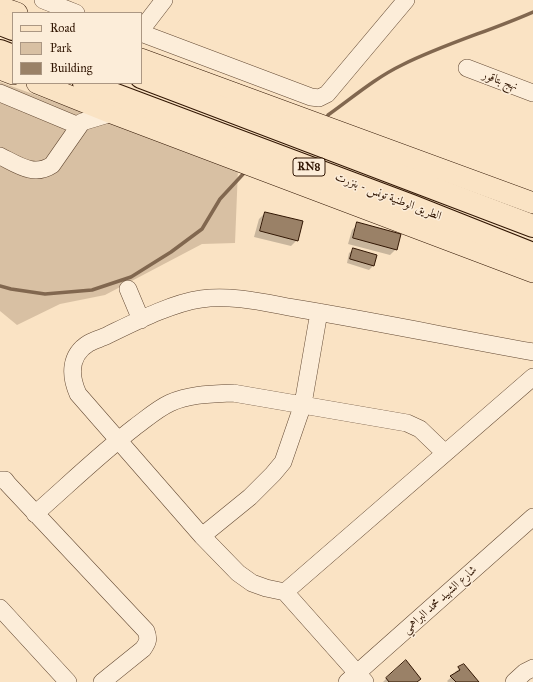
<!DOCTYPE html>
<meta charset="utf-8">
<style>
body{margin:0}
#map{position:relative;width:533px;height:682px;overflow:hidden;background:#fae3c4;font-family:"IM FELL Great Primer",serif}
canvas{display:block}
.legend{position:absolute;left:12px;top:12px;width:130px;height:72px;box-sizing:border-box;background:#fcedd9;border:1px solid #ab9783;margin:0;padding:5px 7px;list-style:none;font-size:12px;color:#311603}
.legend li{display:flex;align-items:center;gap:8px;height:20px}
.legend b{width:20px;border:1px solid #ab9783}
</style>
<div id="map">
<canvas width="533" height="682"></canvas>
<ul class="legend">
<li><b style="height:5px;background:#fae3c4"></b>Road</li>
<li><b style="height:11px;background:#d8c0a3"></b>Park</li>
<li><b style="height:11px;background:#9a8167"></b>Building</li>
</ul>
</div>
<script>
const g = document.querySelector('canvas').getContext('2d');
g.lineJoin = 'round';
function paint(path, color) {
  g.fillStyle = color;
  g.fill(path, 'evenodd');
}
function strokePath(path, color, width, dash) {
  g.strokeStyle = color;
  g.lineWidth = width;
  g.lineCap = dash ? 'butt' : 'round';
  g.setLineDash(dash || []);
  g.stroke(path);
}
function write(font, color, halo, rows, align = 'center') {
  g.font = font + ' "IM FELL Great Primer",Amiri,serif';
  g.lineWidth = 3;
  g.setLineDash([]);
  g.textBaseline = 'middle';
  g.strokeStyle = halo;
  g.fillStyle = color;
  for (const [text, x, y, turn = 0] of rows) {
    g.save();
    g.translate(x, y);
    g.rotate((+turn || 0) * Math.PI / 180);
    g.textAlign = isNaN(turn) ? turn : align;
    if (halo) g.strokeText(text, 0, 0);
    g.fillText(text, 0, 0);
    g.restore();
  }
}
const green = new Path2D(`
 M0 82 238 169 235 243 202 244 105 295 60 304 17 325 0 311Z`);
const shadow = new Path2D(`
 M265 213 297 240 291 246 254 237 259 219Z
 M358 224 396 249 390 255 348 244 352 230Z
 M353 250 373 266 369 270 347 263 349 253Z
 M464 665 478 682H448L447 681 456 673 455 672Z
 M387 678 417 682H383Z`);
const stream = new Path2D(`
 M328 115C352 98 375 78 402 65 444 44 490 31 533 12
 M0 286 11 289 45 294 92 290 131 277 171 252 202 229 220 199 245 172`);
const building = new Path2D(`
 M265 212 303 221 298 241 260 231Z
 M357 222 401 234 397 250 353 238Z
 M353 248 377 255 374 266 350 259Z
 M406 660 421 679 417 682H389L386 678Z
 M464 664 479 682H456L450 676 460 670 458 667Z`);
const minor = new Path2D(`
 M43 0 76 13
 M141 30 164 0
 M141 33 311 97 319 98 327 94 406 0
 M467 68 533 93
 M0 93 79 126
 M0 156C18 165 34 177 52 165L82 122 112 113
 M128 289 141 320
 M0 480H5L8 484 146 631C149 639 148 642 143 649L102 682
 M35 514C68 485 100 454 135 427 146 419 157 409 170 403 190 394 212 394 233 393L407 423 420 429 445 453
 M202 536 250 497 273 474 283 462 303 404 319 312
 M285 592 533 377
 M0 608 68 682
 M347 682 533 517
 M365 682 285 592 266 588 252 583 238 573 202 536 78 394C70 376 69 355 89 343 95 340 102 338 108 335 135 322 172 303 201 299 232 294 270 304 300 309 378 322 455 338 533 352
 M514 682 525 672 533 668`);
const major = new Path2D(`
 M0 7 17 13
 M141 59 533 203
 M0 69 13 74
 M37 83 112 113 533 272`);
const highway = new Path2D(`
 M0 24 13 29
 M0 51 13 56
 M141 77 533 226
 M84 83 412 206 533 254`);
const shields = [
 [309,167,32]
];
const shieldNames = [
 ["RN8",309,167]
];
const streetNames = [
 ["نهج بتاقور",500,81,20],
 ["الطريق الوطنية تونس - بنزرت",388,197,21],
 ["شارع الشهيد محمد البراهمي",440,600,-42]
];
paint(green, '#d8c0a3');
paint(shadow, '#0003');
strokePath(stream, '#81674f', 3.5);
paint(building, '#9a8167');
strokePath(building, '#311603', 1);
strokePath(minor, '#634933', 18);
strokePath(major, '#311603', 22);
strokePath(highway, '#311603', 24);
strokePath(minor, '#fcedd9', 17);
strokePath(major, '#fae3c4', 21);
strokePath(highway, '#fae3c4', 22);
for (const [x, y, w] of shields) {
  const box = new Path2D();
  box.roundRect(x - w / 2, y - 9, w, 18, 3);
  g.fillStyle = '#fcedd9';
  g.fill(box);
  strokePath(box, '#311603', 1);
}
write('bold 11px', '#311603', null, shieldNames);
write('12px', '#311603', '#fcedd9', streetNames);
</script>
